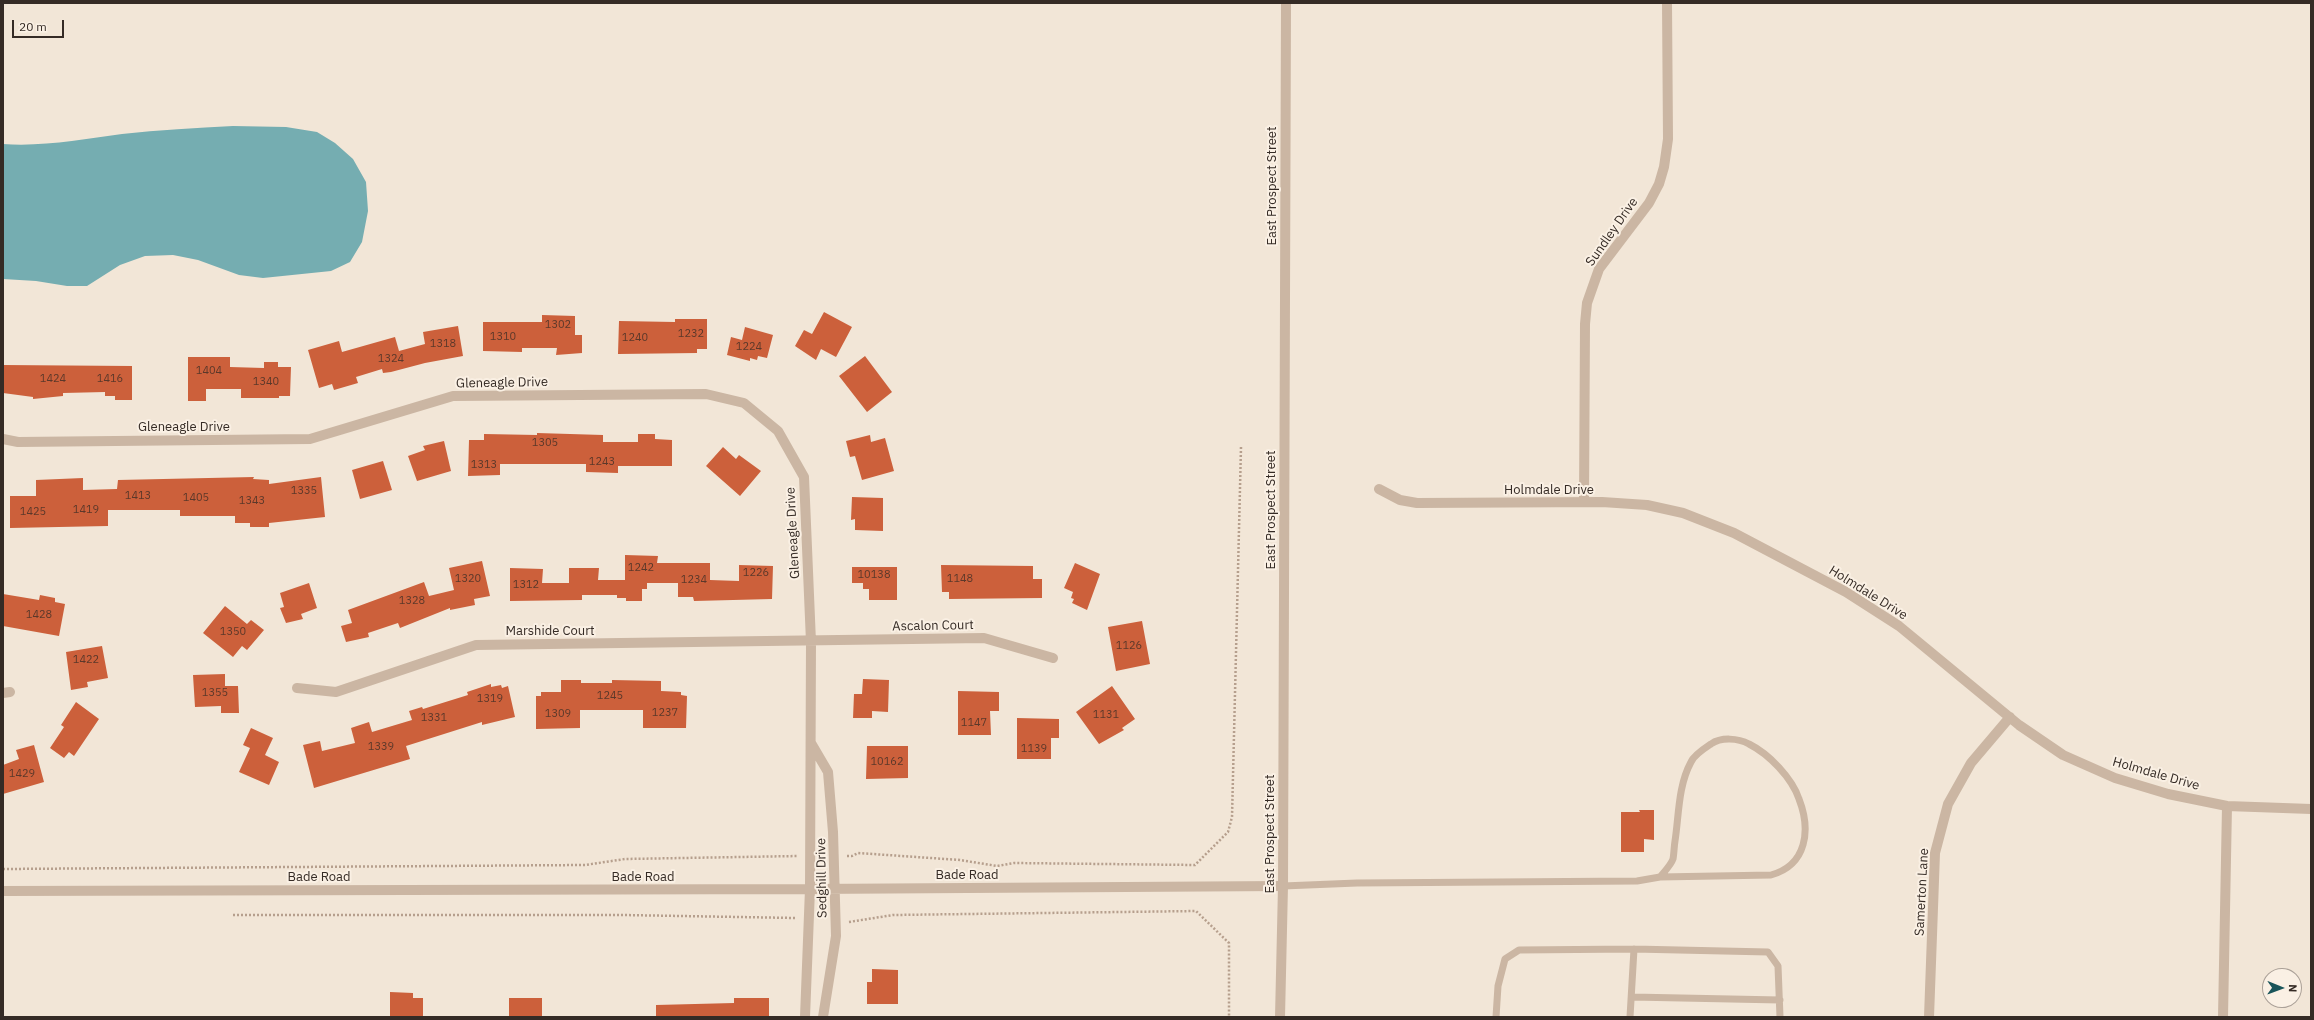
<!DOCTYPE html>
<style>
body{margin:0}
#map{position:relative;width:2314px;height:1020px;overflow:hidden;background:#f2e6d7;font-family:"IBM Plex Sans",sans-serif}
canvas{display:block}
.frame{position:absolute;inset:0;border:4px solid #352b25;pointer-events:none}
.north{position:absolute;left:2262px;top:968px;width:40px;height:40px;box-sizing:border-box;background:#faf0e4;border:1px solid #aba198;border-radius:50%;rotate:91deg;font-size:11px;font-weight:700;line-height:16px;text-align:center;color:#352b25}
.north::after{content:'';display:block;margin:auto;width:14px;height:18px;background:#195459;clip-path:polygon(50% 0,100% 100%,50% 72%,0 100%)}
.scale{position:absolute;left:12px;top:20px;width:52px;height:18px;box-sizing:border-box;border:2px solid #352b25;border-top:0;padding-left:5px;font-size:12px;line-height:14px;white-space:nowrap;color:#352b25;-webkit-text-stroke:3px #faf0e4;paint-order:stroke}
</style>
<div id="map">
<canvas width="2314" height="1020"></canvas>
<div class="frame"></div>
<div class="north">N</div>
<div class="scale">20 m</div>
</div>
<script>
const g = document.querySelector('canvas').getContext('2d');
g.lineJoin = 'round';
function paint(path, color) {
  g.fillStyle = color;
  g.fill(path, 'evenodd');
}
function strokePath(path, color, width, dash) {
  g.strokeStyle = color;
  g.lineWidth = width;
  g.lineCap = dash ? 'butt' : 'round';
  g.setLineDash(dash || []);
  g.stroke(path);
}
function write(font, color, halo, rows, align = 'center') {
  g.font = font + ' "IBM Plex Sans",sans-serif';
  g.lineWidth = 4;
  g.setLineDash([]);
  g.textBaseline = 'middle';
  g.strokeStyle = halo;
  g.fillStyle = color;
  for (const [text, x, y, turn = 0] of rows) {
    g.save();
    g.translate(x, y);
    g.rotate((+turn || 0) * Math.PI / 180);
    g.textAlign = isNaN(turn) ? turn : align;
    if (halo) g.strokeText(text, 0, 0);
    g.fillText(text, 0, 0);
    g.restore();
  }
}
const water = new Path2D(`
 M233 126 286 127 317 132 335 143 353 159 366 182 368 211 362 242 350 262 331 271 263 278 239 275 198 260 173 255 145 256 120 265 87 286H67L36 281 3 279V144C43 147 83 139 122 134 159 130 196 128 233 126Z`);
const building = new Path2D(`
 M824 312 852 327 836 357 821 349 816 360 795 346 804 330 812 334Z
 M542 315 575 316V335H582V353L556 355 557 348H522V352L483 351V322H542Z
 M675 319H707V349H697V353L618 354 619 321 675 322Z
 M458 326 463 356 425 363 391 372 383 373 382 369 356 377 358 383 334 390 332 384 319 388 308 350 339 341 342 352 395 337 399 351 425 344 423 332Z
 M745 327 773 335 767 358 758 356 757 360 750 358V361L727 355 731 337 742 340Z
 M865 356 892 392 867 412 839 376Z
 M188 357H230V367L264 368V362H278V367H291L290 396H279V398H241V389H206V401H188Z
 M3 365 132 366V400H115V396H105V392L63 393V396L33 399V397L3 393Z
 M537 433 603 435V442H638V434H655V439L672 440V466H618V473L586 472V464H500V475L468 476 469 440H484V434L537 435Z
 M870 435 871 442 885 438 894 471 862 480 855 456 850 457 846 441Z
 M444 441 451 471 417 481 408 456 425 450 423 446Z
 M723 447 736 459 739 455 761 471 740 496 706 466Z
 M383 461 392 490 360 499 352 470Z
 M254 477 253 479 269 480V484L321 477 325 517 269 523V527H250V523H235V516H180V510H108V526L10 528V496H36V480L83 478V490L117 489 118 480Z
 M852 497 883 498V531L855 530V519L851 520Z
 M625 555 658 556 657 563H710V580L739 581V565L773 566 772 599 694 601 693 597H678V583H647V589H642V601H626V598H617V595H582V600L510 601V568L543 569 542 583H569V568H599L598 580H625Z
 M482 561 490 596 474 599 475 605 450 610V608L400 628 398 623 368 633 369 637 346 642 341 626 352 623 348 610 424 582 429 596 454 590 449 568Z
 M1075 563 1100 574 1087 610 1072 603 1074 599 1071 598 1073 592 1064 588Z
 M941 565 1033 566V579H1042V598L949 599V592H942Z
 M852 567H897V600H869V589H863V583H852Z
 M309 583 317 608 301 614 303 619 286 623 280 608 284 607 280 593Z
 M3 594 39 600 40 595 55 598V602L65 604 59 636 3 626Z
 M225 606 247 624 251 620 264 630 247 650 242 646 233 657 203 633Z
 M1142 621 1150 664 1116 671 1108 627Z
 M102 646 108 678 87 682 88 687 71 690 66 652Z
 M225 674V686H238L239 713H221V706L195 707 193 675Z
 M863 679 889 680 888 712 872 711V718H853L854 694H862Z
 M561 680H581V683H612V680L661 681V691L681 692V695L687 696 686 728H643V710H580V728L536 729V696H541V692H561Z
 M491 684V687L501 685 502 688 508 686 515 717 482 725V722L406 746 410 759 314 788 303 745 320 741 322 751 355 743 351 728 369 722 372 732 412 720 409 711 422 707 423 709 468 695 467 692Z
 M1112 686 1135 719 1122 728 1124 730 1099 744 1076 712Z
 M958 691 999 692V711H990L991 735H958Z
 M76 702 99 719 74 756 69 752 64 758 50 748 64 727 61 725Z
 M1017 718 1059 719V738H1051V759H1017Z
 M251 728 273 738 265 755 279 762 269 785 239 772 250 748 243 745Z
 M34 745 44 782 3 794V765L19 759 16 750Z
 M867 746H908V778L866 779Z
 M1639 810H1654V840L1644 839V852H1621V812H1640Z
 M872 969 898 970V1004H867V982H872Z
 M390 992 413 993V998H423V1017H390Z
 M509 998H542V1017H509Z
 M734 998H769V1017H656V1005L734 1003Z`);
const path = new Path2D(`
 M847 856H852L858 853 960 860 997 866 1014 863 1195 865 1228 832 1232 817 1241 447
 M3 869 585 865 625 859 798 856
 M233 915H623L796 918
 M849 922 893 915 1196 911 1229 943V1017`);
const service = new Path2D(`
 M1283 886 1357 883 1637 881 1660 877C1664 872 1671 865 1673 859 1674 854 1674 847 1675 841 1679 815 1678 786 1691 762 1694 755 1705 748 1711 744 1721 737 1738 738 1749 744 1769 754 1792 778 1799 799 1811 830 1807 865 1771 875L1660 877
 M1632 997 1780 1000
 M1496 1017 1498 986 1505 959 1519 950 1634 949 1768 952 1778 966 1780 1017
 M1630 1017 1634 949`);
const minor = new Path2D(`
 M3 439 18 442 310 439 453 396 706 394 744 403 778 431 804 477 811 642 810 889 805 1017
 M1379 489 1400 500 1417 503 1602 502 1647 505 1683 513 1734 533 1846 592 1899 626 2019 725 2063 755 2115 778 2168 794 2227 806 2311 809
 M1584 502 1585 324 1587 303 1599 269 1649 203 1659 184 1664 167 1668 139 1667 3
 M297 688 336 692 476 645 984 638 1053 658
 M3 693 10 692
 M811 743 828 772 833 832 836 936 823 1017
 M3 891 810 889 1283 886
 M1929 1017 1935 853 1948 804 1971 763 2010 717
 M2223 1017 2227 806`);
const tertiary = new Path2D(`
 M1280 1017 1283 886 1286 3`);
const numberNames = [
 ["1302",558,325],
 ["1232",691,334],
 ["1310",503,337],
 ["1240",635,338],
 ["1318",443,344],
 ["1224",749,347],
 ["1324",391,359],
 ["1404",209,371],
 ["1424",53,379],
 ["1416",110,379],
 ["1340",266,382],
 ["1305",545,443],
 ["1243",602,462],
 ["1313",484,465],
 ["1335",304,491],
 ["1413",138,496],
 ["1405",196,498],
 ["1343",252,501],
 ["1419",86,510],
 ["1425",33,512],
 ["1242",641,568],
 ["1226",756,573],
 ["10138",874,575],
 ["1320",468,579],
 ["1148",960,579],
 ["1234",694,580],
 ["1312",526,585],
 ["1328",412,601],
 ["1428",39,615],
 ["1350",233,632],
 ["1126",1129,646],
 ["1422",86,660],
 ["1355",215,693],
 ["1245",610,696],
 ["1319",490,699],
 ["1237",665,713],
 ["1309",558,714],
 ["1131",1106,715],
 ["1331",434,718],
 ["1147",974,723],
 ["1339",381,747],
 ["1139",1034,749],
 ["10162",887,762],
 ["1429",22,774]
];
const streetNames = [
 ["East Prospect Street",1272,186,-90],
 ["Sundley Drive",1612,232,-55],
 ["Gleneagle Drive",502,383,-1],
 ["Gleneagle Drive",184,427],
 ["Holmdale Drive",1549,490],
 ["East Prospect Street",1271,510,-90],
 ["Gleneagle Drive",793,533,-93],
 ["Holmdale Drive",1868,593,32],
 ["Ascalon Court",933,626,-1],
 ["Marshide Court",550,631],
 ["Holmdale Drive",2156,774,16],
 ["East Prospect Street",1270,834,-90],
 ["Bade Road",967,875],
 ["Bade Road",319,877],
 ["Bade Road",643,877],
 ["Sedghill Drive",822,878,-91],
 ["Samerton Lane",1922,892,-87]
];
paint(water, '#75adb1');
paint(building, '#cc603b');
strokePath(path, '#b69f8d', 2.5, [2, 2]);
strokePath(service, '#cbb6a3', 7);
strokePath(minor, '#cbb6a3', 10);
strokePath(tertiary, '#cbb6a3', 10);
write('11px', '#5b382a', null, numberNames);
write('13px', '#352b25', '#faf0e4', streetNames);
</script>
